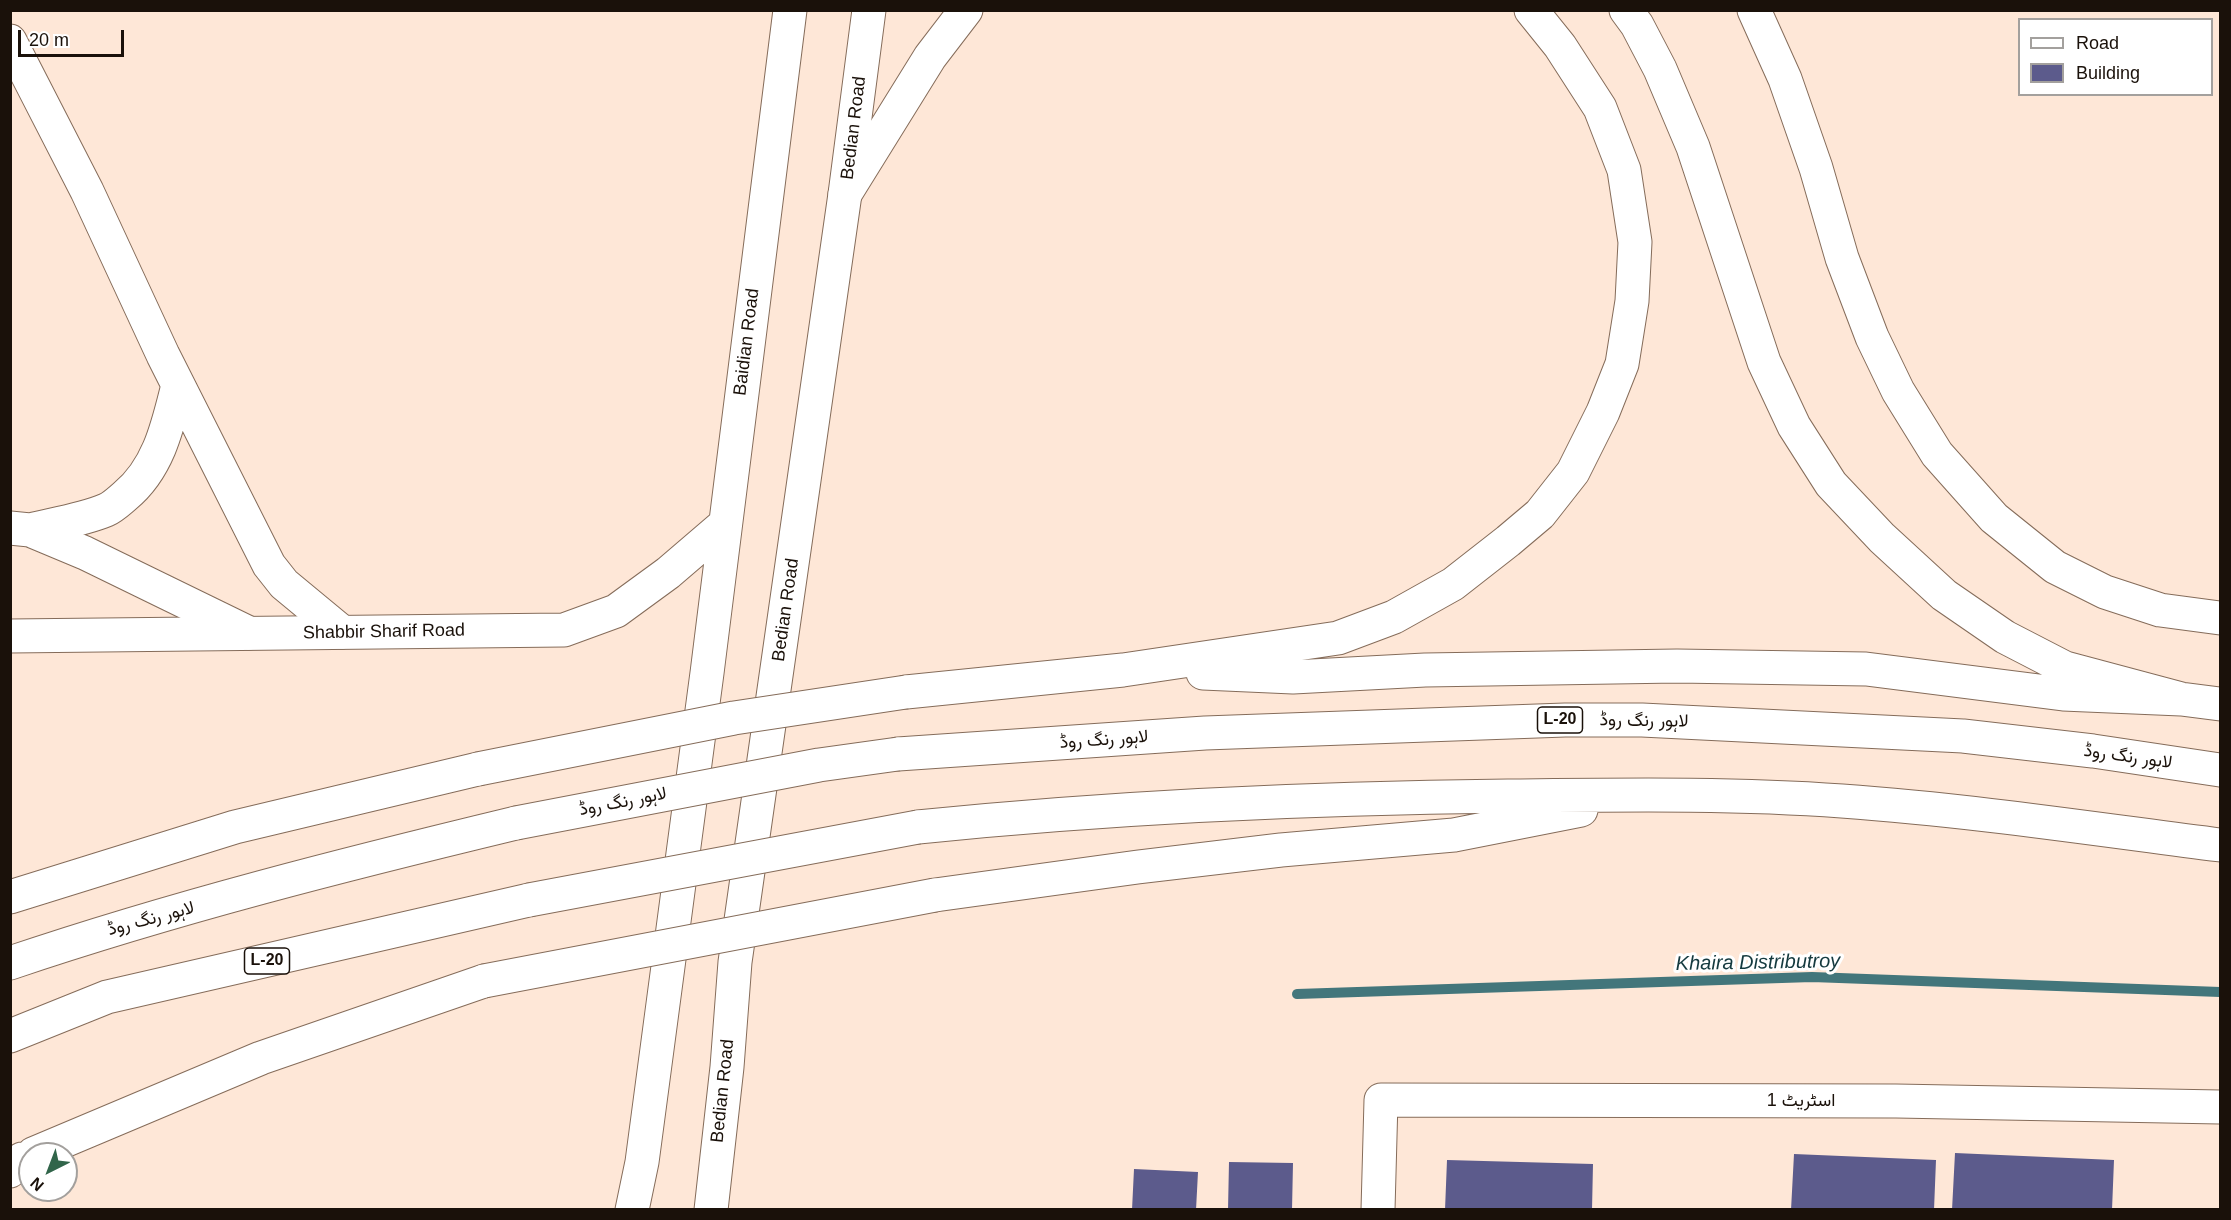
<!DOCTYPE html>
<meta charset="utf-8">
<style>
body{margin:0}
#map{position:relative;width:2231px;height:1220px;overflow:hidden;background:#fee7d7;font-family:Helvetica,sans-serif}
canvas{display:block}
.frame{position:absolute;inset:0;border:12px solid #1a110a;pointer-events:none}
.legend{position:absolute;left:2018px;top:18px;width:195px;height:78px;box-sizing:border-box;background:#fff;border:2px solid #a3a09d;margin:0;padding:8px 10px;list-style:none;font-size:18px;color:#1a110a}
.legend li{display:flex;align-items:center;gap:12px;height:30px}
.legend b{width:30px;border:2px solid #a3a09d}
.north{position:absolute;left:18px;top:1142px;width:60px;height:60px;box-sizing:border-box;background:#fff;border:2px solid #a3a09d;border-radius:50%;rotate:222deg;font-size:16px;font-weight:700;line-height:24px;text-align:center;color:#1a110a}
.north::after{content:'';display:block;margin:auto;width:21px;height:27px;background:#31654a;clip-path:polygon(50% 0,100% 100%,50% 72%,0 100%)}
.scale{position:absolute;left:18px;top:30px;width:106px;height:27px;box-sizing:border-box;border:3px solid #1a110a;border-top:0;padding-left:8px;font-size:18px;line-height:21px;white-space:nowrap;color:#1a110a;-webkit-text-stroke:4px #fff;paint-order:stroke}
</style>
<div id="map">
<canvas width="2231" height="1220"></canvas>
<div class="frame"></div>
<ul class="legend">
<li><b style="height:8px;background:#fff"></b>Road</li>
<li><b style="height:16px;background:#5c5b8c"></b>Building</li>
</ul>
<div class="north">N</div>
<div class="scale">20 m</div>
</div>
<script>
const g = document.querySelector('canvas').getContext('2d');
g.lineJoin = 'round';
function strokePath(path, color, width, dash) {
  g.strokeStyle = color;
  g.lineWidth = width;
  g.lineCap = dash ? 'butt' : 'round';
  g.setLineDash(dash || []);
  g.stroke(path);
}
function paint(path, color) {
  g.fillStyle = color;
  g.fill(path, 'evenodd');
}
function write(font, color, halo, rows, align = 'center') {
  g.font = font + ' Helvetica,Vazirmatn,sans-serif';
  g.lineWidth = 6;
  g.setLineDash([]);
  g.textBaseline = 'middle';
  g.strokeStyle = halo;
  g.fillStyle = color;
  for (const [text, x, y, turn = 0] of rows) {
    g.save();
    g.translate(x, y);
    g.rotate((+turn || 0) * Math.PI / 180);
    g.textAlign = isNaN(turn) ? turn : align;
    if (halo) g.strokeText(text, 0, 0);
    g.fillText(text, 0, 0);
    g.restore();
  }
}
const stream = new Path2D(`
 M1297 994 1812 977 2220 992`);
const building = new Path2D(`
 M1955 1153 2114 1160 2112 1210H1952Z
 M1794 1154 1936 1160 1934 1210H1791Z
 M1447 1160 1593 1164 1592 1210H1445Z
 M1229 1162 1293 1163 1292 1210H1228Z
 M1134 1169 1198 1172 1196 1210H1132Z`);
const minor = new Path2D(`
 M1754 10 1785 79 1816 168 1842 258 1872 337 1898 391 1937 454 1994 518 2055 567 2105 592 2160 610 2220 618
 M10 41 87 191 163 355 269 565 284 584 342 632
 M10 528 30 530 85 553 249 633
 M30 530C55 524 82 520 106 510 113 507 119 501 125 496 159 468 168 425 178 385
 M1378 1210 1381 1100 1896 1101 2220 1107`);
const major = new Path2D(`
 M10 636 564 630 616 611 668 573 724 525
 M632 1210 642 1162 707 673 790 10
 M711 1210 727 1067 735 962 845 194 869 10`);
const highway = new Path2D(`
 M1626 10 1637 25 1660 69 1693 147 1764 362 1794 426 1831 484 1882 538 1944 595 2005 637 2065 668 2181 699 2220 704
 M845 194 930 57 966 10
 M1203 673 1293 677 1425 670 1677 666 1866 669 2063 694 2181 699
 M906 692 1123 670 1338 638 1394 617 1453 584 1508 541 1540 514 1573 472 1603 412 1622 364 1632 301 1635 242 1624 170 1600 108 1560 46 1531 10
 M898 754 1205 733 1565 720H1642L1963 736 2093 751 2220 770
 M918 827C1114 807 1311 798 1508 796 1619 795 1731 793 1842 801 1969 810 2095 829 2220 845
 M935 895 1138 867 1281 850 1454 835 1581 810
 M10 897 235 827 478 769
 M10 963C176 907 346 864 516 823
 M10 1036 107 997 529 900
 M33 1154 261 1058 484 981
 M10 1171 22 1159`);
const highwayBridge = new Path2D(`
 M478 769 734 718 906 692
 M516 823 819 765 898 754
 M529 900 918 827
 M484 981 935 895`);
const shields = [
 [1560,720,45],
 [267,961,45]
];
const shieldNames = [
 ["L-20",1560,720],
 ["L-20",267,961]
];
const streetNames = [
 ["Bedian Road",854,128,-83],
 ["Baidian Road",747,342,-83],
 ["Bedian Road",786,610,-82],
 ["Shabbir Sharif Road",384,632,-1],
 ["لاہور رنگ روڈ",1644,721,1],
 ["لاہور رنگ روڈ",1104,740,-4],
 ["لاہور رنگ روڈ",2128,757,8],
 ["لاہور رنگ روڈ",623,802,-11],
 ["لاہور رنگ روڈ",151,919,-15],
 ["Bedian Road",723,1091,-84],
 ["اسٹریٹ 1",1801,1101]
];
const waterNames = [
 ["Khaira Distributroy",1758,963,-1]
];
strokePath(stream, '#43767b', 10);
paint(building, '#5c5b8c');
strokePath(minor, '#856c5a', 35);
strokePath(major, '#856c5a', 35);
strokePath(highway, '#856c5a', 35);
strokePath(minor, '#fff', 33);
strokePath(major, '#fff', 33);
strokePath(highway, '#fff', 33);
strokePath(highwayBridge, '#856c5a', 35, []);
strokePath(highwayBridge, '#fff', 33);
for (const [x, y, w] of shields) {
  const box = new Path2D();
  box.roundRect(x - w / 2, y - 13, w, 26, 4.5);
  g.fillStyle = '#fff';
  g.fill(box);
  strokePath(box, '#1a110a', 1.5);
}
write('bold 16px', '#1a110a', null, shieldNames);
write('18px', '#1a110a', '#fff', streetNames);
write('italic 20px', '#153a3f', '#fff', waterNames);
</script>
